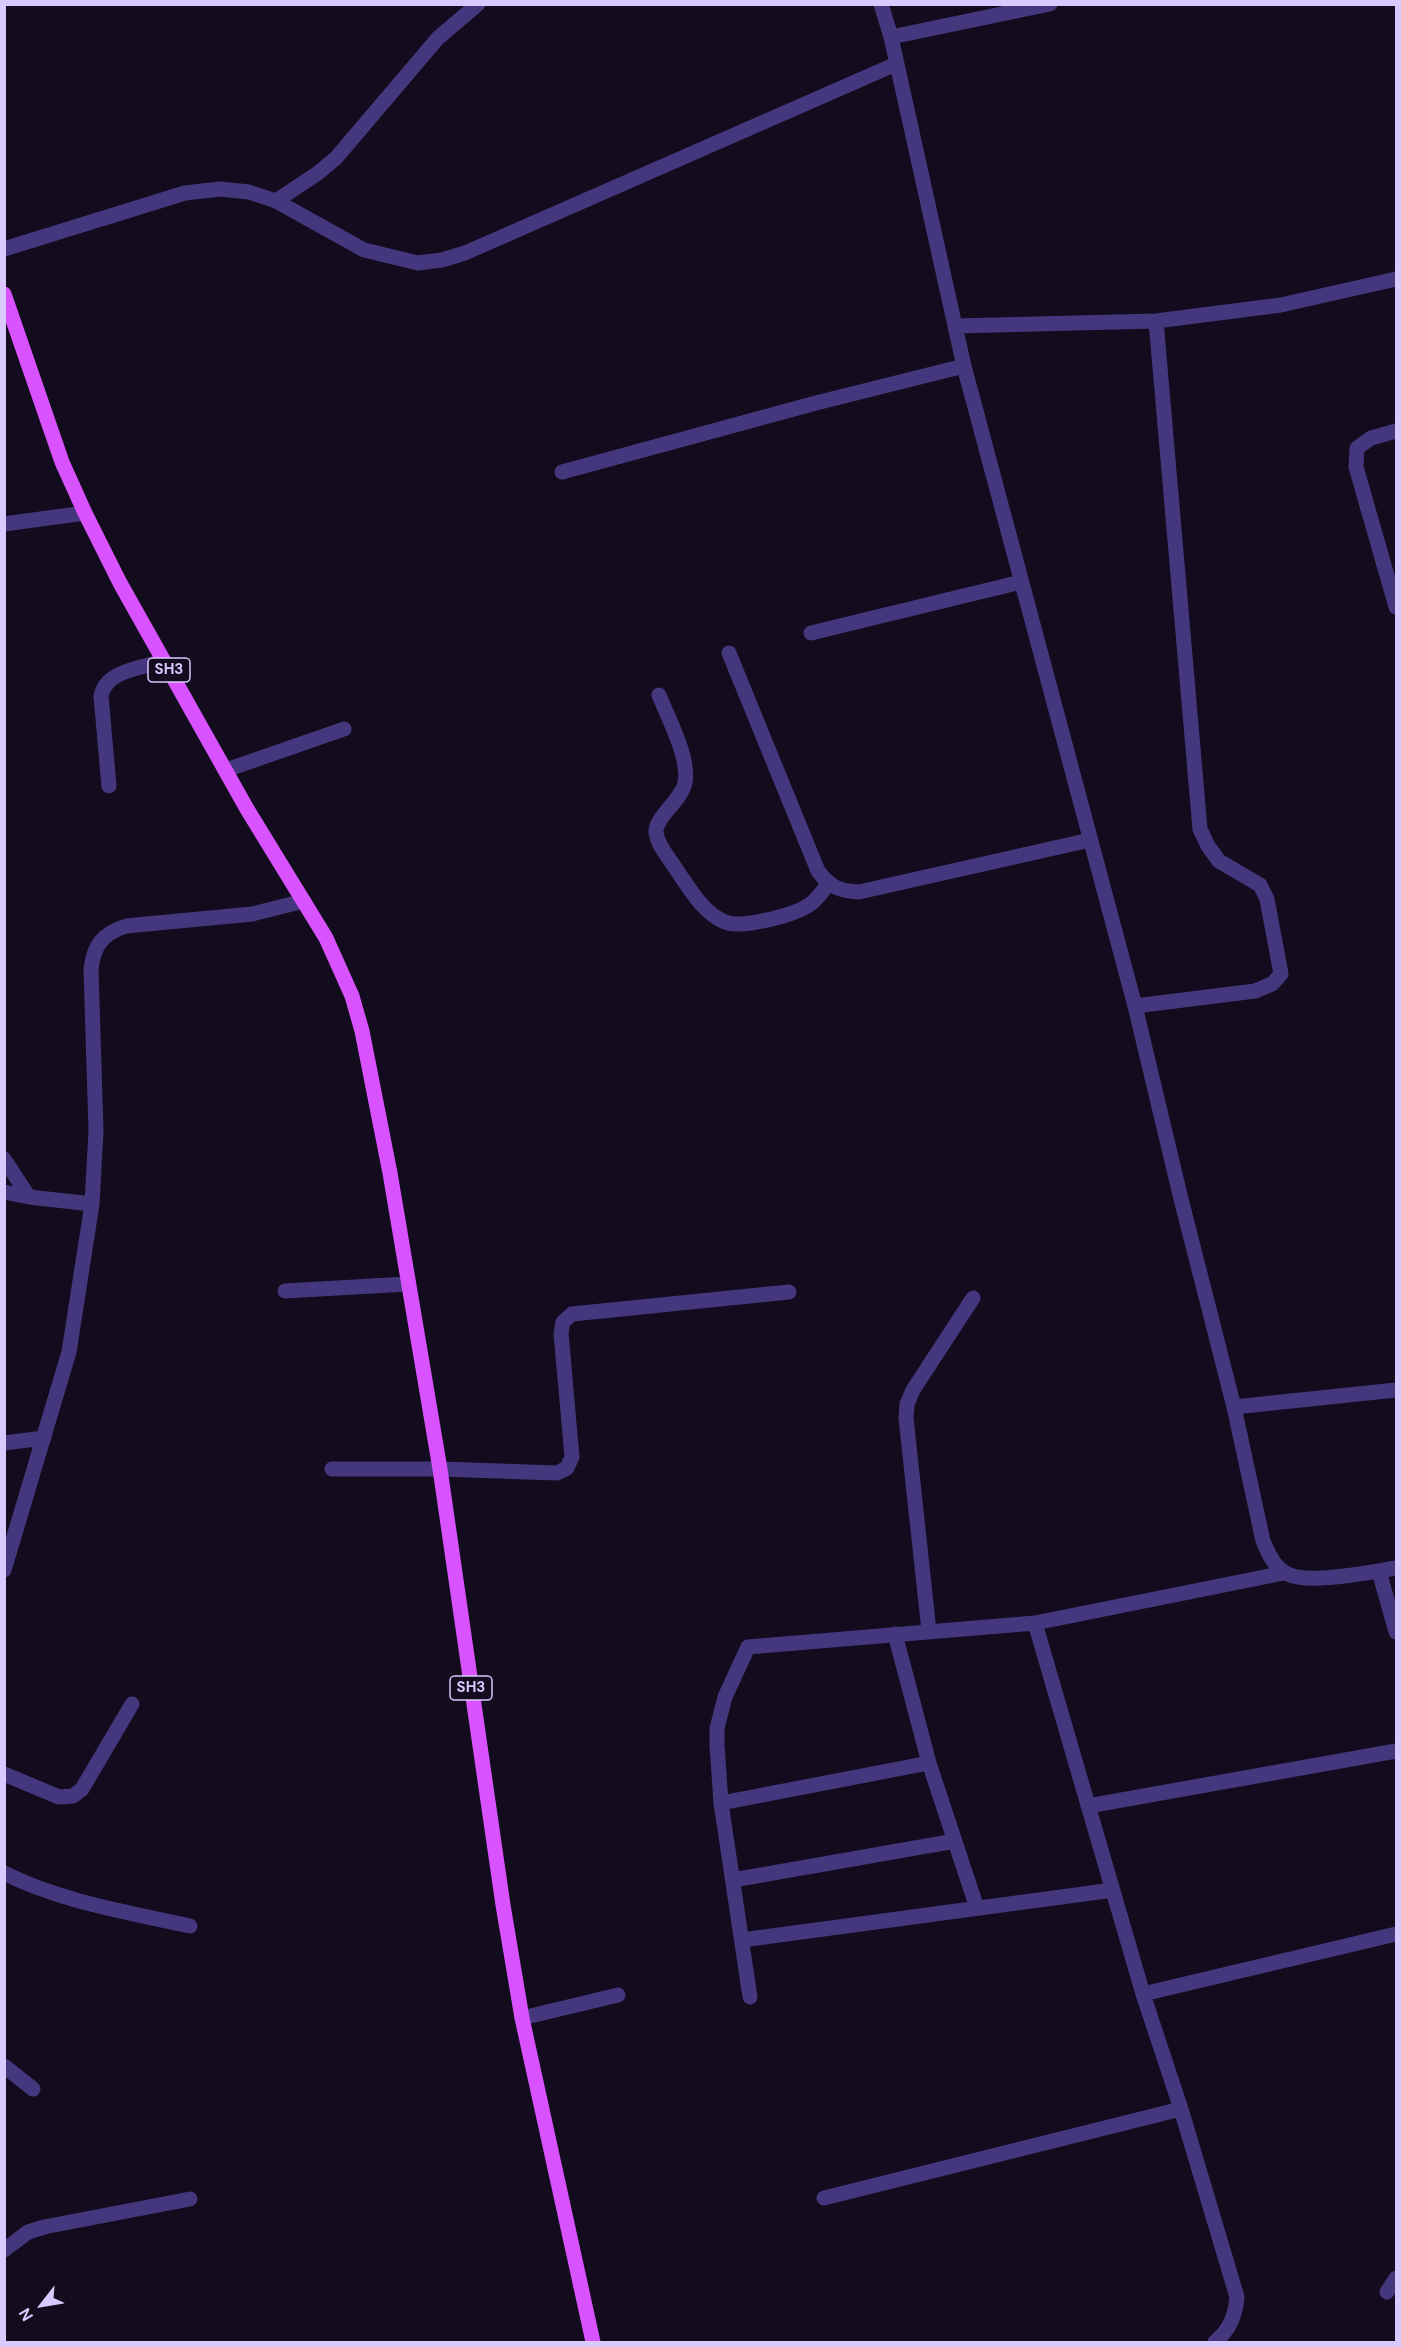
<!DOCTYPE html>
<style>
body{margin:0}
#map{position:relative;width:1401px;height:2347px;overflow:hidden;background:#120c1e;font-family:"DM Sans",sans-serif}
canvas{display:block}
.frame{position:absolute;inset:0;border:6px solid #d8caff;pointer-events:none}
.north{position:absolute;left:12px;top:2275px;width:60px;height:60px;-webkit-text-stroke:4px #120c1e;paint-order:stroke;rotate:239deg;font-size:16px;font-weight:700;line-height:24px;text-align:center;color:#d8caff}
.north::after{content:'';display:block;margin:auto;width:21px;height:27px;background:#d8caff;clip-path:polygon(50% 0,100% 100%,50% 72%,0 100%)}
</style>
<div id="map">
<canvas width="1401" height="2347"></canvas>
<div class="frame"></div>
<div class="north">N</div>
</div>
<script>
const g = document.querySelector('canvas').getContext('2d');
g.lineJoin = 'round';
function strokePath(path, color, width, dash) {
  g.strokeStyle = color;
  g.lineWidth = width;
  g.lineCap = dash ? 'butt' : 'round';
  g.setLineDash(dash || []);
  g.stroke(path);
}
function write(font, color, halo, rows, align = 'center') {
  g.font = font + ' "DM Sans",sans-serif';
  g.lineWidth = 6;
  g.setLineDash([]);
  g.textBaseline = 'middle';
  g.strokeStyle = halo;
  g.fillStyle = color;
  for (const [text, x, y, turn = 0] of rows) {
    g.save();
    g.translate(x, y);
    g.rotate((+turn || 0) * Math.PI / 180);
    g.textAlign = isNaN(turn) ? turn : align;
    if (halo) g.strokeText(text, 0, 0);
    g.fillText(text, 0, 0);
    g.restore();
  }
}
const minor = new Path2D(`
 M881 4 891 37 955 326 1156 321 1281 305 1396 279
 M891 37 1050 4
 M276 201 318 173 336 158 438 38 478 4
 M4 249 185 193 220 189 249 192 276 201 364 250 418 263 442 260 465 253 896 64
 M955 326 964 366 1135 1006 1181 1199 1234 1407 1263 1541C1268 1552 1273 1565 1284 1572 1302 1585 1356 1574 1379 1571L1396 1632
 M1396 431 1371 438 1357 448 1356 467 1396 607
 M562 472 816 403 964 366
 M4 524 85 513
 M811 633 1021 582
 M729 653 818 871C830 887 839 891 859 892L1090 840
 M659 695C668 718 690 758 685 783 681 801 654 818 656 833 658 846 669 858 676 869 689 888 703 913 725 922 742 929 794 915 809 905 817 900 822 892 827 885
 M226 770 344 729
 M109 786 101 696C106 670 142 668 164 661
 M1135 1006 1255 991 1272 984 1281 974 1267 899 1260 885 1219 861 1208 846 1200 829 1156 321
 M4 1159 29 1197
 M4 1192 29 1197 92 1204
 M285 1291 407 1284
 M1234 1407 1396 1390
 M4 1443 44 1438
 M332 1469H440L557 1473 567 1468 572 1457 561 1333 563 1322 572 1314 789 1292
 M4 1570 69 1352 92 1204 96 1131 91 969C94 945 102 934 126 926L252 914 304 901
 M1379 1571 1396 1568
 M1035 1623 1143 1994 1181 2109 1237 2297C1235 2317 1230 2329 1215 2342
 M929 1631 906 1418 907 1404 913 1390 973 1298
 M895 1634 929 1763 977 1908
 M4 1774 59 1797 73 1796 82 1789 132 1704
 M721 1803 929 1763
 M1088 1806 1396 1751
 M4 1873C62 1902 127 1912 190 1926
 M733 1880 955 1841
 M742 1940 1113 1890
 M1143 1994 1396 1934
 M750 1997 721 1803 717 1745V1728L725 1697 748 1647 1035 1623 1284 1573
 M522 2018 618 1995
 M4 2066 33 2089
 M824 2198 1181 2109
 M4 2250 28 2232 44 2227 190 2199
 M1387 2292 1396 2278`);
const major = new Path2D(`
 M4 294 62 462 85 513 120 583 247 809 326 938 352 996 362 1031 390 1173 440 1469 503 1905 522 2018 593 2342`);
const shields = [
 [169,670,42],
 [471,1688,42]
];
const shieldNames = [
 ["SH3",169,670],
 ["SH3",471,1688]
];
strokePath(minor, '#45377d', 15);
strokePath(major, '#d852fe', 15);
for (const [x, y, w] of shields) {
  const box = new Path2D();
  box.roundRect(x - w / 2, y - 12, w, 24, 4.5);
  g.fillStyle = '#120c1e';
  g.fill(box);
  strokePath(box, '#d8caff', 1.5);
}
write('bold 15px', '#d8caff', null, shieldNames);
</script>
